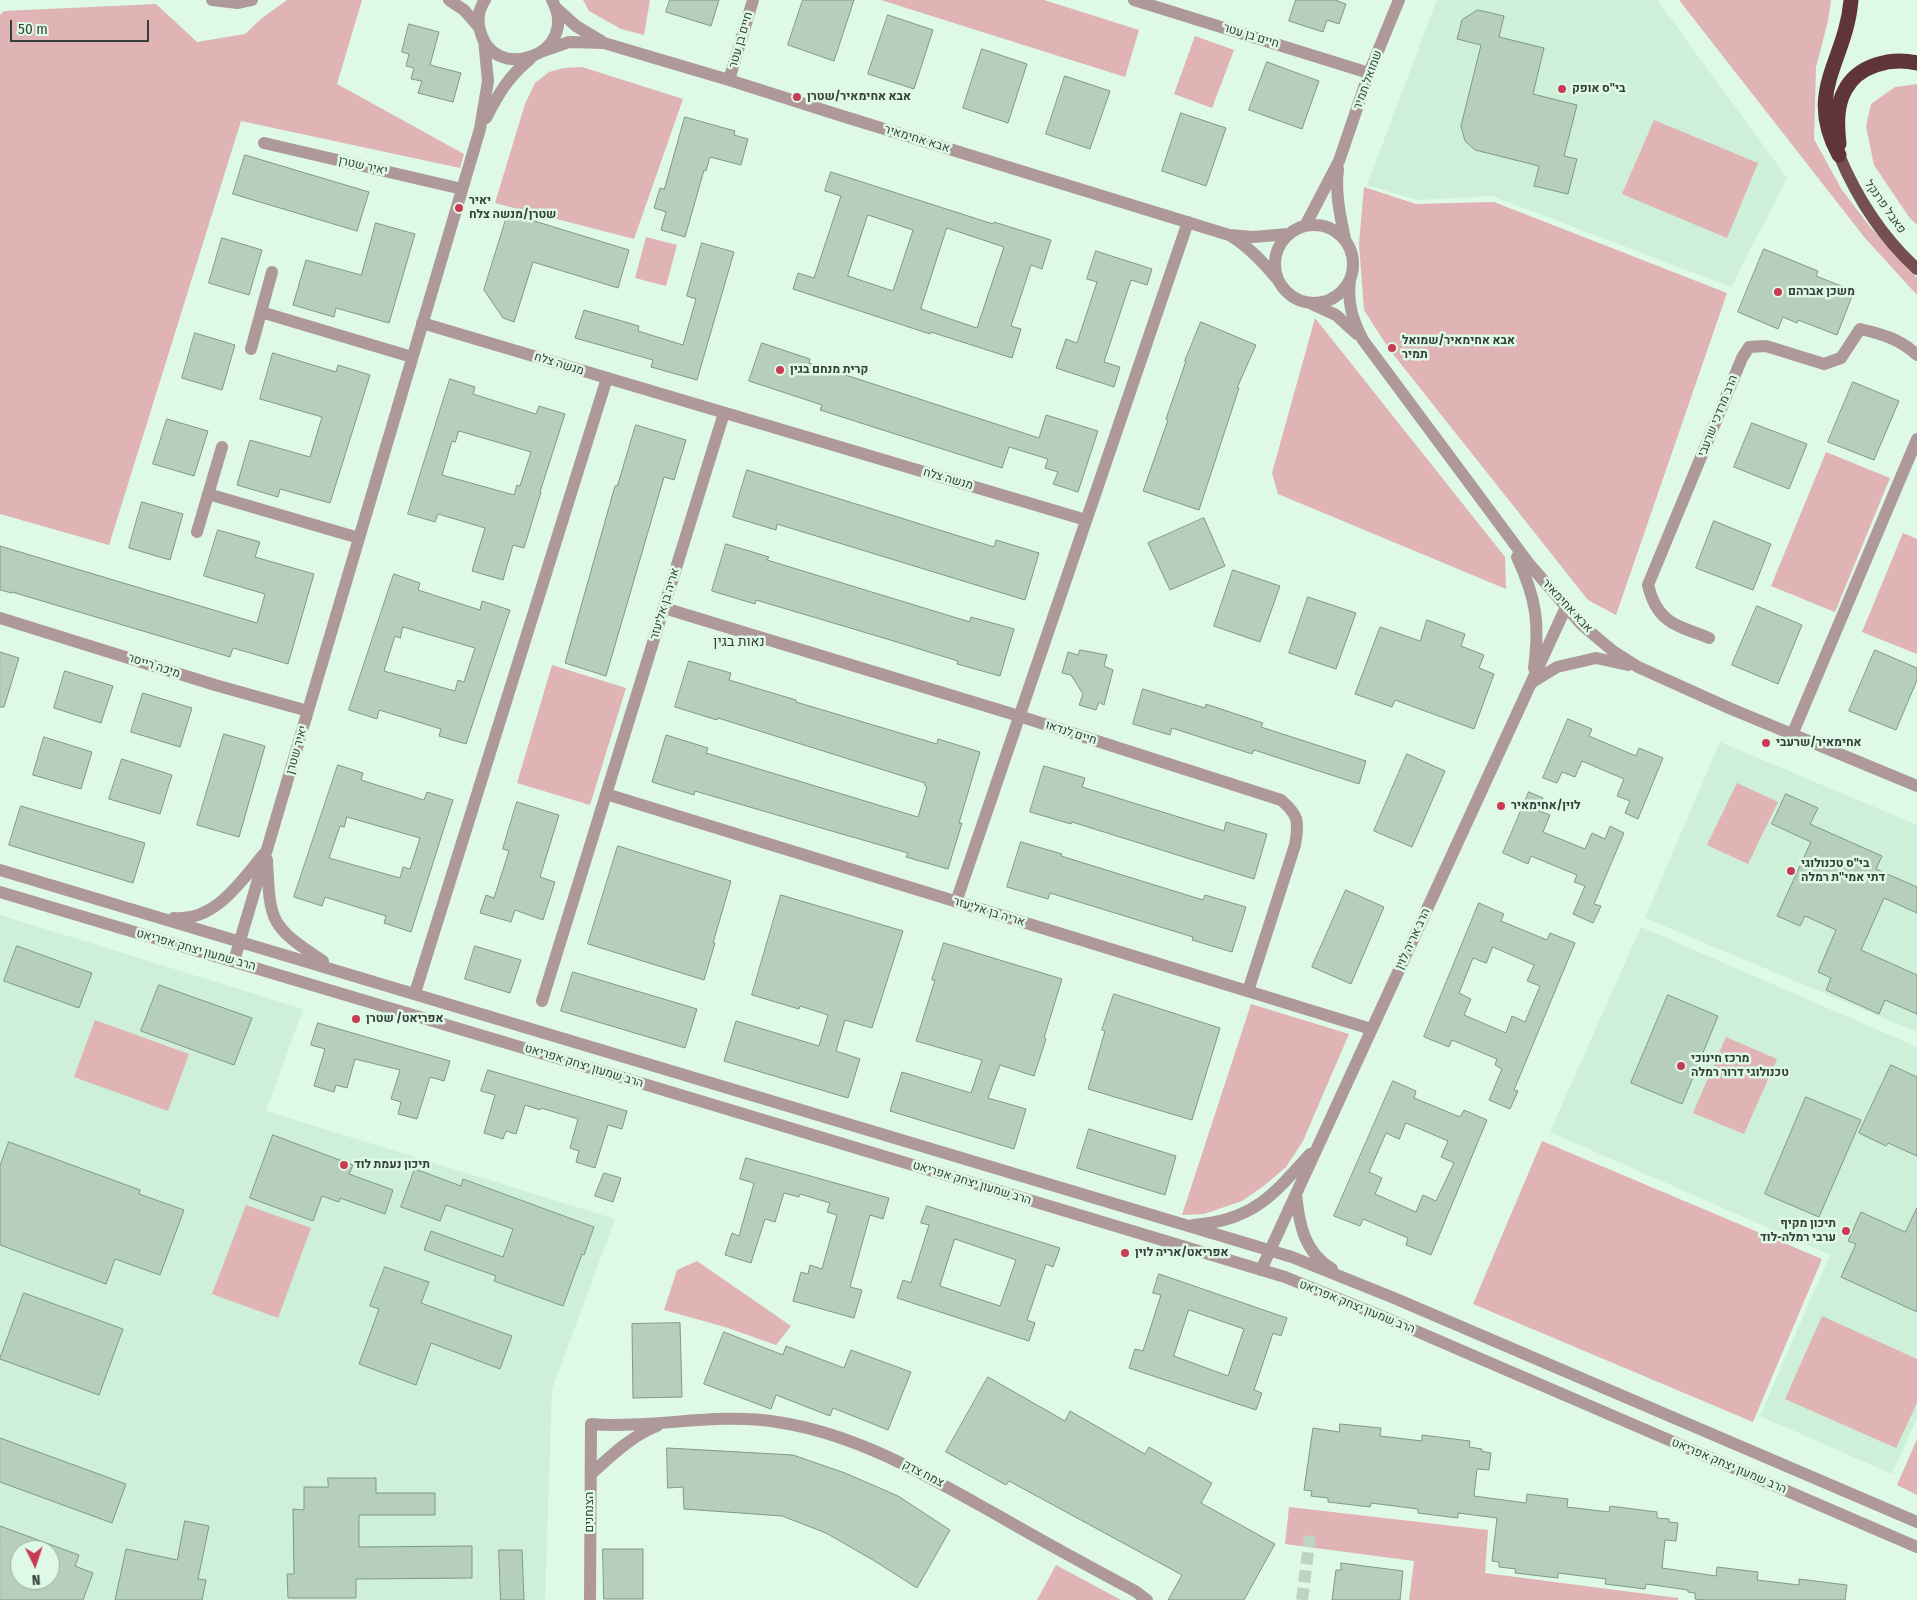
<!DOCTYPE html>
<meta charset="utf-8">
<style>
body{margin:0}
#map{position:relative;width:1917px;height:1600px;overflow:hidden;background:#def9e6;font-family:"Fira Sans Condensed",sans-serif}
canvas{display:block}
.north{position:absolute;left:10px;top:1540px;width:50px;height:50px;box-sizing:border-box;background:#def9e6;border:1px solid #9aafa1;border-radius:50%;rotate:176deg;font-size:14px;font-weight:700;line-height:20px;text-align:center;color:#354039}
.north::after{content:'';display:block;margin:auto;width:18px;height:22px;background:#ca3a54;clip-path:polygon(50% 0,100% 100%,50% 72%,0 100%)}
.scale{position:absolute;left:10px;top:20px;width:139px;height:22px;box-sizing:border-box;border:2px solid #354039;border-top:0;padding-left:6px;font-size:15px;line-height:18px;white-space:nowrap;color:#354039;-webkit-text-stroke:4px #def9e6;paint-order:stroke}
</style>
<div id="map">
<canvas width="1917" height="1600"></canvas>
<div class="north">N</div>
<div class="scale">50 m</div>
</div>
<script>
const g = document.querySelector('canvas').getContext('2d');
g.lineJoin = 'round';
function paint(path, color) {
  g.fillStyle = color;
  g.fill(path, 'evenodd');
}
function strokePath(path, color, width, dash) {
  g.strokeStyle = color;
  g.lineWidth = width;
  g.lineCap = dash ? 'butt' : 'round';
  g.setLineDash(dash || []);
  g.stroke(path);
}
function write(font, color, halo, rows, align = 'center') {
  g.font = font + ' "Fira Sans Condensed",Heebo,sans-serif';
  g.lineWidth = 5;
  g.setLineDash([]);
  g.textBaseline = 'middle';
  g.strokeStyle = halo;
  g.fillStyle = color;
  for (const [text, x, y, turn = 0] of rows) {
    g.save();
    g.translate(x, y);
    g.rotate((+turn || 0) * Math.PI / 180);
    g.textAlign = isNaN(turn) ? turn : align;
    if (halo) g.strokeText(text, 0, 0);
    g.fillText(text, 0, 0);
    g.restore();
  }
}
const built = new Path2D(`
 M1437 0H1657L1787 178 1731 287 1492 196 1417 200 1367 185Z
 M1720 742 1917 825V1032L1645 918Z
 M0 915 303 1009 266 1111 615 1219 552 1389 545 1600H0ZM20 1550H50V1580H20Z
 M1641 927 1917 1047V1418L1892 1474 1760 1416 1830 1255 1550 1132Z`);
const green = new Path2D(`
 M287 0H362L337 84 464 154 460 168 241 121 109 545 0 514V15L4 11 156 4 197 42 245 34 262 18Z
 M583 0H650L644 35 621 29 589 11Z
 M881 0H1044L1139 30 1125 77Z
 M1679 0H1831L1828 21 1816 67 1814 139 1842 190 1871 228 1917 278V295L1865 238Z
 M1195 36 1234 50 1212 108 1174 94Z
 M582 67 683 99 634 239 495 203 525 104 535 83 549 72 564 68Z
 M1917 84V225L1909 217 1874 165 1866 126 1871 104 1895 87Z
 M1654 120 1758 163 1727 238 1622 194Z
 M1364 187 1416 204 1494 202 1727 293 1616 615 1588 600 1389 349 1364 310 1359 244Z
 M646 237 677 245 666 286 635 278Z
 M1315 318 1505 557 1506 589 1278 494 1272 473Z
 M1826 452 1890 478 1835 612 1771 586Z
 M1903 533 1917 539V654L1862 632Z
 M552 665 626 688 590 805 517 783Z
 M1737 783 1778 802 1748 864 1707 845Z
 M1251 1004 1349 1034 1303 1141 1286 1167 1265 1185 1242 1201 1204 1214 1182 1215Z
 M95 1020 189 1054 168 1111 74 1077Z
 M1726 1037 1777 1059 1744 1134 1693 1113Z
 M1542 1141 1822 1259 1753 1422 1473 1304Z
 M246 1205 311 1228 278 1318 212 1294Z
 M697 1261 791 1326 776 1345 725 1327 664 1310 677 1270Z
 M1822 1316 1917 1359V1403L1896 1448 1785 1399Z
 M1917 1439V1495L1897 1485Z
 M1289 1507 1488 1530 1485 1573 1678 1598V1600H1409L1414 1561 1285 1544Z
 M1056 1565 1121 1600H1122H1037Z`);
const building = new Path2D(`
 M670 0H719L711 26 666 12Z
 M803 0H854L834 61 788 45Z
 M1296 0H1335L1346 4 1339 24 1327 20 1323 32 1289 21Z
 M1478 10 1504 16 1499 37 1544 48 1533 94 1577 105 1564 156 1577 159 1568 194 1534 186 1539 166 1475 150 1465 141 1461 126 1481 45 1457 39 1462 20Z
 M888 15 933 30 914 89 868 74Z
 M409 24 439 32 430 65 461 73 453 102 418 93 422 81 411 79 414 68 406 66 409 54 402 52Z
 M982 49 1027 64 1008 123 963 108Z
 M1267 62 1319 81 1302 129 1249 110Z
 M1065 76 1110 91 1090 149 1046 134Z
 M1181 113 1226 128 1206 186 1162 171Z
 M685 117 735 131 734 135 748 139 741 165 710 157 706 171 704 170 685 237 661 230 666 212 654 208 660 188 664 189Z
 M245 155 369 192 357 231 233 194Z
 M831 172 993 224 994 222 1051 240 1042 269 1031 265 1011 326 1021 329 1012 358 931 332 930 334 793 289 798 273 814 278 841 196 825 191ZM868 215 913 230 893 291 848 276ZM947 228 1004 247 977 328 921 309Z
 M508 213 629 250 618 288 533 262 514 322 503 318 484 290Z
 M376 223 415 234 389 323 336 308 334 317 293 305 306 260 361 275Z
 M222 238 262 250 249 295 209 283Z
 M702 243 734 252 697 380 651 367 653 360 575 338 584 310 639 326 638 331 683 345 696 299 687 296Z
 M1764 249 1818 271 1816 276 1854 291 1837 335 1798 320 1797 323 1783 317 1778 329 1738 312Z
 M1096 251 1152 269 1147 285 1131 280 1104 362 1120 367 1114 387 1056 368 1066 339 1077 343 1097 282 1087 279Z
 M1201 322 1256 345 1237 388H1239L1199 510 1143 491 1168 420 1166 419 1186 361H1185Z
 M195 333 235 345 222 390 182 378Z
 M762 343 810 359 809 363 1039 438 1046 415 1098 431 1078 492 1053 484 1058 472 1045 468 1048 459 1009 447 1002 468 820 410 822 405 749 381Z
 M273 353 336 372 338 365 370 375 330 503 280 489 278 497 237 485 250 440 310 457 322 417 260 399Z
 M450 379 475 387 473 394 536 414 539 406 565 414 540 492H541L524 548 513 545 503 580 472 571 485 528 438 514 435 522 408 514ZM459 431 531 452 520 486 517 485 514 495 442 475 452 441 455 442Z
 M1853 382 1899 401 1874 460 1828 442Z
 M167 419 208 431 194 476 153 464Z
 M1752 423 1807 444 1789 489 1734 467Z
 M636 425 686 440 674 480 664 477 606 676 565 663 615 486H617Z
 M747 470 994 547 996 540 1039 553 1025 600 777 524 776 530 733 517Z
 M142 502 183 514 170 560 129 548Z
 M1204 518 1225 566 1170 590 1148 543Z
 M1714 521 1771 544 1753 590 1696 568Z
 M218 530 260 542 255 557 314 574 288 664 233 648 230 657 12 592V593L0 590V546L257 623 265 594 204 576Z
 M726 544 769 557 767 560 970 622 971 617 1014 629 1000 676 957 664 958 661 887 639 756 600 755 604 712 591Z
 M1233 570 1280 586 1260 642 1214 626Z
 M394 574 420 583 418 590 480 610 482 601 510 610 466 744 439 736 441 729 379 710 377 719 349 710ZM403 627 475 648 464 682 458 680 455 691 384 671 395 636 400 638Z
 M1308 597 1356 613 1336 669 1289 653Z
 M1757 606 1802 625 1778 684 1732 665Z
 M1427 620 1465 634 1461 646 1484 655 1479 668 1494 674 1474 729 1395 700 1392 707 1355 694 1380 627 1420 641Z
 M1080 650 1107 655 1104 666 1113 670 1104 705 1099 702 1096 710 1079 705 1083 694 1071 675 1062 673 1068 652 1078 655Z
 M1875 650 1917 668V680L1896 730 1849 711Z
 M0 652 19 658 4 707H0Z
 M689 661 731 673 729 680 796 700V702L937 744 938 739 980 752 959 823H962L948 869 906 857 908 853 828 830 695 791 694 795 652 782 666 735 708 748 706 753 918 817 927 787 925 786V783L718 718 717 720 675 707Z
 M65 671 113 686 101 723 54 708Z
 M1143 689 1205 708 1206 704 1263 723 1261 727 1366 761 1359 784 1254 750 1252 754 1172 728 1170 735 1133 724Z
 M143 693 192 708 180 747 131 732Z
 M1568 719 1592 729 1589 736 1636 756 1639 748 1663 758 1638 819 1625 813 1630 801 1617 796 1624 779 1582 761 1575 777 1562 772 1557 783 1543 778Z
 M224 734 265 746 239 837 197 825Z
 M44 737 92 752 81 789 33 775Z
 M1407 754 1445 771 1412 847 1374 831Z
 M122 759 172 775 160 814 109 799Z
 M338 765 363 773 361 780 424 800 427 792 453 800 411 932 384 923 386 916 325 897 322 906 294 897ZM347 817 420 838 410 869 403 867 400 878 329 858 340 826 344 827Z
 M1044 766 1085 778 1082 787 1224 831 1226 822 1267 834 1254 879 1072 822 1071 824 1030 812Z
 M1529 792 1543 798 1537 810 1550 815 1543 832 1585 849 1592 833 1605 839 1610 826 1624 833 1594 904 1601 906 1593 923 1573 914 1585 886 1574 882 1577 875 1531 856 1528 864 1503 853Z
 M1786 794 1818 808 1810 824 1882 856 1876 869 1917 887V913L1884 898 1861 950 1917 975V1014L1885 1000 1879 1014 1826 990 1831 978 1818 972 1836 930 1805 916 1800 926 1777 916 1811 842 1772 824Z
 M517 802 559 815 540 877 555 882 543 920 515 910 511 922 480 913 486 895 494 898 509 851 503 849Z
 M21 806 145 843 133 883 9 845Z
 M1021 842 1062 854 1061 856 1203 900 1205 895 1246 907 1232 952 1192 940 1193 937 1050 893 1048 899 1007 887Z
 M618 846 731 881 713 943H715L704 980 588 944Z
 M1346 890 1384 907 1351 984 1312 967Z
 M781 895 903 931 872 1028 845 1020 836 1051 860 1059 848 1098 724 1061 736 1021 819 1046 828 1015 800 1006 799 1009 752 995Z
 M1479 903 1504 914 1501 921 1547 940 1550 933 1575 943 1514 1090 1518 1091 1510 1109 1489 1100 1502 1069 1495 1065 1497 1059 1452 1040 1449 1047 1424 1037ZM1493 947 1534 965 1527 981 1540 986 1525 1022 1512 1016 1506 1033 1464 1015 1471 999 1459 993 1473 958 1486 963Z
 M944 943 1062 979 1044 1038 1046 1039 1034 1076 1000 1065 988 1098 1026 1109 1014 1149 890 1111 902 1072 971 1093 982 1060 916 1041 935 980H932Z
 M17 946 92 973 79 1008 4 981Z
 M475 946 521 960 510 993 465 979Z
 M573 972 697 1009 685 1048 561 1011Z
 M159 985 252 1018 234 1065 141 1031Z
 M1114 994 1220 1028 1192 1120 1088 1089 1105 1031 1102 1030Z
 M1668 995 1718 1016 1682 1104 1631 1083Z
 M318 1023 450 1061 444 1081 430 1077 417 1119 398 1114 401 1102 391 1099 400 1070 355 1059 347 1088 336 1085 334 1092 314 1086 325 1049 311 1045Z
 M1891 1065 1917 1077V1156L1888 1143 1886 1146 1859 1133Z
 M488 1070 627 1111 622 1129 608 1125 595 1168 576 1162 579 1151 570 1148 578 1119 541 1108 540 1110 525 1105 516 1134 506 1131 503 1139 484 1133 495 1095 481 1091Z
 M1393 1081 1416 1091 1414 1098 1460 1117 1464 1110 1487 1120 1431 1255 1406 1245 1408 1238 1363 1219 1360 1226 1334 1216ZM1406 1123 1448 1141 1441 1157 1454 1163 1436 1201 1423 1195 1416 1212 1375 1194 1382 1178 1369 1172 1386 1133 1399 1139Z
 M1806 1097 1861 1120 1819 1217 1765 1194Z
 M1089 1129 1176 1156 1165 1195 1077 1168Z
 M273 1135 353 1165 349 1174 393 1190 385 1214 340 1198 339 1202 322 1196 313 1221 250 1198Z
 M9 1142 140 1190 139 1194 184 1210 160 1275 115 1259 106 1284 0 1245V1166Z
 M746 1158 889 1198 883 1219 870 1215 850 1287 862 1290 854 1318 793 1301 801 1272 808 1274 810 1265 822 1269 837 1215 827 1212 830 1203 800 1194 799 1197 784 1193 775 1222 765 1219 751 1263 725 1255 732 1233 739 1236 754 1183 740 1179Z
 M415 1169 461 1186 463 1179 594 1227 584 1255 582 1254 563 1306 494 1281 496 1276 424 1250 431 1231 503 1257 513 1229 446 1205 440 1221 401 1207Z
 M604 1173 621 1178 613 1202 595 1196Z
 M927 1206 1060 1248 1053 1267 1046 1264 1027 1320 1035 1323 1029 1341 897 1298 903 1280 911 1283 929 1225 921 1223ZM955 1239 1016 1260 1000 1306 940 1286Z
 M1917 1208V1312L1841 1277 1856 1244 1848 1241 1861 1212 1905 1232Z
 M385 1267 429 1282 421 1303 512 1336 500 1369 431 1343 416 1385 359 1364 379 1309 370 1306Z
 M1159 1274 1287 1318 1281 1336 1273 1333 1254 1390 1262 1393 1256 1410 1129 1368 1135 1349 1143 1351 1161 1295 1153 1293ZM1189 1310 1244 1329 1228 1376 1174 1356Z
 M24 1293 123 1329 99 1395 0 1359Z
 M680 1323 682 1397 633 1398 632 1324Z
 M724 1332 783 1355 786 1346 844 1368 851 1350 911 1372 888 1430 833 1408 830 1416 776 1395 771 1409 704 1384Z
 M988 1377 1065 1421 1070 1411 1145 1454 1149 1447 1212 1483 1201 1503 1275 1544 1244 1600H1168L1182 1575 1009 1481 1006 1485 946 1452Z
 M1340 1424 1381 1428 1380 1436 1422 1441V1435L1470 1441 1469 1447 1482 1449 1481 1451 1491 1453 1489 1470 1477 1469 1474 1496 1526 1503 1527 1494 1568 1499 1567 1507 1609 1512 1610 1506 1657 1512V1518L1669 1519V1522L1678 1523 1676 1541 1665 1540 1662 1568 1716 1576 1717 1567 1758 1572 1757 1580 1799 1585V1579L1847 1585 1845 1600H1706L1695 1599V1593L1688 1592V1590L1646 1584 1645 1589 1605 1584 1606 1579 1558 1573V1578L1515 1573 1516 1569 1499 1567V1562L1492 1561 1497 1518 1458 1513V1518L1418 1513V1509L1371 1503 1370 1507 1328 1502V1498L1311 1496 1312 1491 1304 1490 1313 1428 1339 1432Z
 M0 1438 126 1484 112 1523 0 1482Z
 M667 1448 793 1455 845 1473 898 1496 950 1530 917 1588 873 1560 826 1533 782 1516 684 1509 683 1487 668 1488Z
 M328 1478H376V1493H435V1515H359V1547L472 1546V1578L356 1579V1598H288L287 1574H294L293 1509 304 1510V1487H328Z
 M185 1521 209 1526 198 1579 206 1580 202 1600H115L126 1549 177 1560Z
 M0 1526 79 1555 75 1566 93 1573 83 1600H0ZM20 1550H50V1580H20Z
 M603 1549H643V1599H604Z
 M499 1550H522L524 1600H501Z
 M1341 1563 1403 1571 1400 1600H1332L1336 1570H1341Z`);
const minorTunnel = new Path2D(`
 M1302 1600 1310 1536`);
const minor = new Path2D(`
 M212 0 238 3 252 0
 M449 0 464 10 479 27
 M485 0C479 9 477 20 480 30 492 85 582 55 552 0
 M1134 0 1369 73
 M555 7 576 26 601 41
 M543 51 569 42 604 43 729 80 839 115 1229 235 1253 237 1288 234
 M729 80 753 0
 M486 118C499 93 508 77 530 59
 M264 143 462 189
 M1338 169C1335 193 1340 215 1345 239
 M1275 264a39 39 0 1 1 78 0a39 39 0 1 1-78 0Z
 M1305 226 1339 161 1369 73 1399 0
 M1231 236C1250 248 1263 262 1277 279
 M1350 281C1347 303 1353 321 1363 340L1530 565 1582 625 1613 651 1638 667 1729 708 1917 786
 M1312 304 1336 315 1357 334
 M261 312 412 357
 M422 323 1086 520
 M251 349 272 272
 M208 494 359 538
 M197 532 222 447
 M1517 557C1536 598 1540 623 1534 668
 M664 608 1019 716 1281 800C1299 815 1299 822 1295 845L1248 991
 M0 618 215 685 308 711
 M1709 638C1676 625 1657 623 1648 585L1742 358 1749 347 1766 346 1824 364 1841 358 1860 329C1882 334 1900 339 1917 355
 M1531 683 1557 667 1596 658 1628 665
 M1792 735 1917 439
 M606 794 1371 1029
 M267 860C270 923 270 926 323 961
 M0 870 1292 1257 1394 1298 1917 1522
 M0 892 584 1066 1285 1277 1386 1318 1917 1547
 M956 902 1188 222
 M174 918C215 922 241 881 264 854
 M234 961 480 129 488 81 484 40
 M415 993 607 378
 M542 1001 724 413
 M1296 1194C1299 1224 1304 1252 1332 1269
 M1193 1225C1253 1221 1273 1195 1310 1154
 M1261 1270 1566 607
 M591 1474C611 1456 631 1436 657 1426
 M590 1600 591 1424C653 1429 715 1412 777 1422 858 1434 929 1477 999 1516 1044 1542 1090 1567 1135 1591L1147 1600`);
const major = new Path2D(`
 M1839 155C1857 198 1883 238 1917 269`);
const highway = new Path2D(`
 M1839 144C1837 126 1836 106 1845 90 1858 65 1891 57 1917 63
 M1839 155C1804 91 1846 62 1851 0`);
const markers = [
 [1562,89,5,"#ca3a54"],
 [797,97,5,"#ca3a54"],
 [459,208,5,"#ca3a54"],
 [1778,292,5,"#ca3a54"],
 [1392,348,5,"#ca3a54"],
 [780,370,5,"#ca3a54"],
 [1766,743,5,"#ca3a54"],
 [1501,806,5,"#ca3a54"],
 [1791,871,5,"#ca3a54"],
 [356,1019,5,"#ca3a54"],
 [1681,1066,5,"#ca3a54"],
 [344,1165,5,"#ca3a54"],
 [1846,1231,5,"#ca3a54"],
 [1125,1253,5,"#ca3a54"]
];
const streetNames = [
 ["חיים בן עטר",1251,36,17],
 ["חיים בן עטר",741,40,-74],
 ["שמואל תמיר",1368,80,-70],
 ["אבא אחימאיר",917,139,17],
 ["יאיר שטרן",363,166,13],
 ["פאבל פרנקל",1885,207,55],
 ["מנשה צלח",559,364,17],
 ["הרב מרדכי שרעבי",1718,416,-68],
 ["מנשה צלח",948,479,16],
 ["אריה בן אליעזר",665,604,-73],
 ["אבא אחימאיר",1567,606,47],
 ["מיכה רייסר",154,666,18],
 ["חיים לנדאו",1071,733,18],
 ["יאיר שטרן",297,750,-74],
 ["אריה בן אליעזר",989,912,17],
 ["הרב אריה לוין",1413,939,-65],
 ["הרב שמעון יצחק אפריאט",196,950,16],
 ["הרב שמעון יצחק אפריאט",584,1066,17],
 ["הרב שמעון יצחק אפריאט",972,1183,17],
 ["הרב שמעון יצחק אפריאט",1357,1307,22],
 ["הרב שמעון יצחק אפריאט",1729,1466,23],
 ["צמח צדק",923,1474,27],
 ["הצנחנים",590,1512,-90]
];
const poiNames = [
 ["בי\"ס אופק",1572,89],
 ["אבא אחימאיר/שטרן",807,97],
 ["יאיר",469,201],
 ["שטרן/מנשה צלח",469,215],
 ["משכן אברהם",1788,292],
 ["אבא אחימאיר/שמואל",1402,341],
 ["תמיר",1402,355],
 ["קרית מנחם בגין",790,370],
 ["אחימאיר/שרעבי",1776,743],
 ["לוין/אחימאיר",1511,806],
 ["בי\"ס טכנולוגי",1801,864],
 ["דתי אמי\"ת רמלה",1801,878],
 ["אפריאט/ שטרן",366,1019],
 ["מרכז חינוכי",1691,1059],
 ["טכנולוגי דרור רמלה",1691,1073],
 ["תיכון נעמת לוד",354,1165],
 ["תיכון מקיף",1836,1224,"right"],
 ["ערבי רמלה-לוד",1836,1238,"right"],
 ["אפריאט/אריה לוין",1135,1253]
];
const neighbourhoodNames = [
 ["נאות בגין",739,642]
];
paint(built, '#ceefd8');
paint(green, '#e0b3b5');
paint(building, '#b5cfbc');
strokePath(building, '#7f9987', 1);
strokePath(minorTunnel, '#bcd4c3', 12, [12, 6]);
strokePath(minor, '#ae9899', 12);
strokePath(major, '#754f52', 12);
strokePath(highway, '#5f3539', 15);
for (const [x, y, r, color] of markers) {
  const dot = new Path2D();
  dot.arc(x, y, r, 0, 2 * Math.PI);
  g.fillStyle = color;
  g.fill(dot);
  strokePath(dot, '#def9e6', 2);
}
write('12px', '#354039', '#def9e6', streetNames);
write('bold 12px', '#354039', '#def9e6', poiNames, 'left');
write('14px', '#354039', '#def9e6', neighbourhoodNames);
</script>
